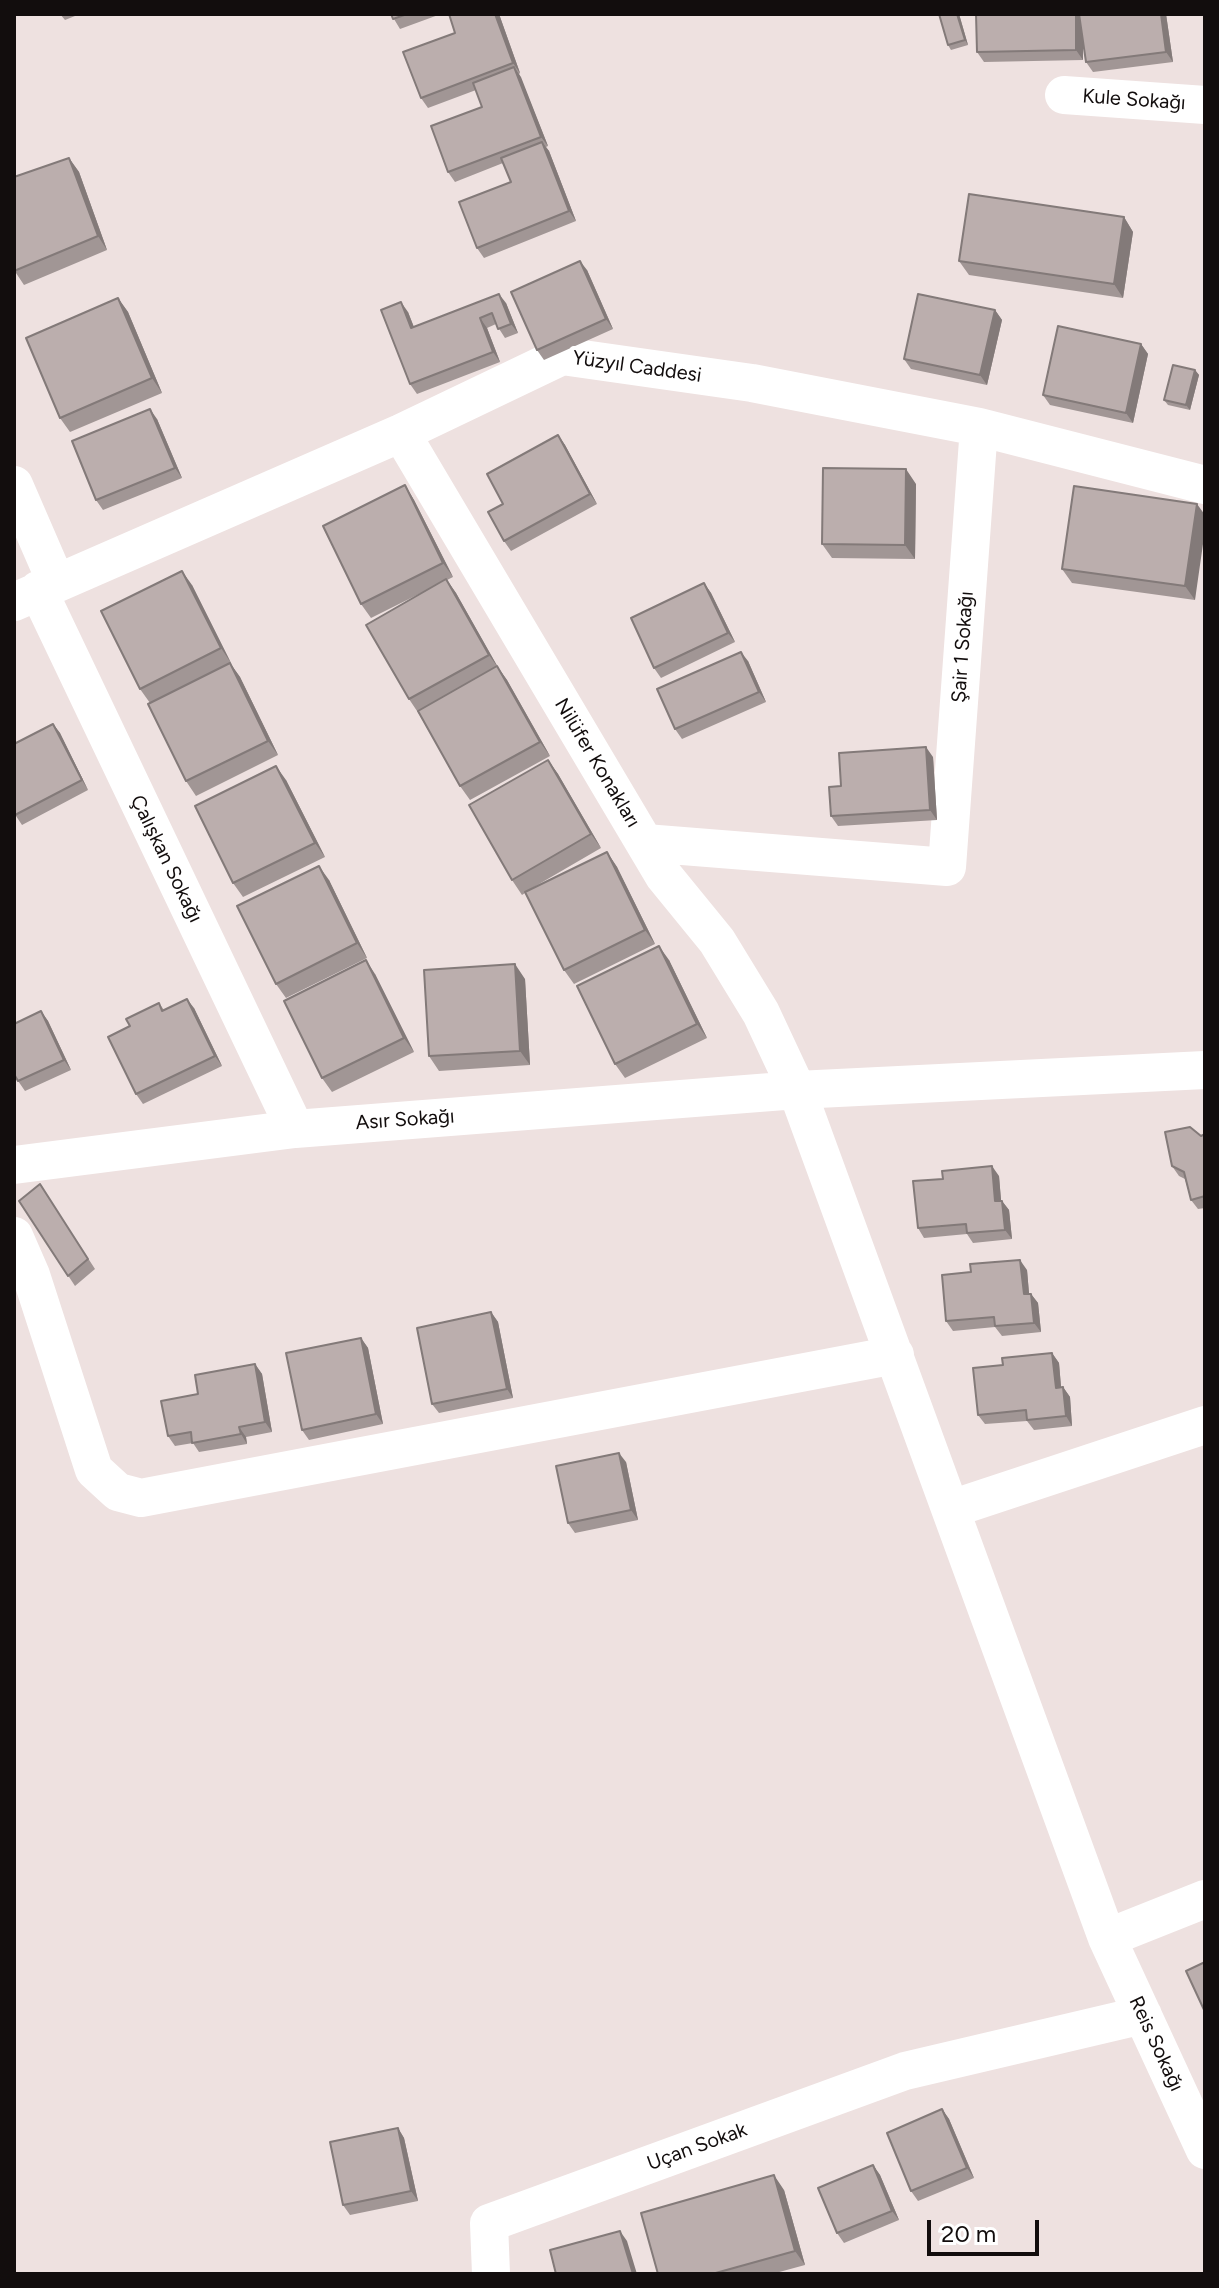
<!DOCTYPE html>
<meta charset="utf-8">
<style>
body{margin:0}
#map{position:relative;width:1219px;height:2288px;overflow:hidden;background:#eee1e0;font-family:Figtree,sans-serif}
canvas{display:block}
.frame{position:absolute;inset:0;border:16px solid #120d0d;pointer-events:none}
.scale{position:absolute;left:927px;top:2220px;width:112px;height:36px;box-sizing:border-box;border:4px solid #120d0d;border-top:0;padding-left:10px;font-size:24px;line-height:28px;white-space:nowrap;color:#120d0d;-webkit-text-stroke:6px #fff;paint-order:stroke}
</style>
<div id="map">
<canvas width="1219" height="2288"></canvas>
<div class="frame"></div>
<div class="scale">20 m</div>
</div>
<script>
const g = document.querySelector('canvas').getContext('2d');
g.lineJoin = 'round';
function strokePath(path, color, width, dash) {
  g.strokeStyle = color;
  g.lineWidth = width;
  g.lineCap = dash ? 'butt' : 'round';
  g.setLineDash(dash || []);
  g.stroke(path);
}
function paint(path, color) {
  g.fillStyle = color;
  g.fill(path, 'evenodd');
}
function write(font, color, halo, rows, align = 'center') {
  g.font = font + ' Figtree,sans-serif';
  g.lineWidth = 8;
  g.setLineDash([]);
  g.textBaseline = 'middle';
  g.strokeStyle = halo;
  g.fillStyle = color;
  for (const [text, x, y, turn = 0] of rows) {
    g.save();
    g.translate(x, y);
    g.rotate((+turn || 0) * Math.PI / 180);
    g.textAlign = isNaN(turn) ? turn : align;
    if (halo) g.strokeText(text, 0, 0);
    g.fillText(text, 0, 0);
    g.restore();
  }
}
const minor = new Path2D(`
 M1064 95 1205 105
 M401 433 664 876 717 941 761 1013 797 1090 1107 1938 1205 2150
 M14 485 56 582
 M38 590 295 1129
 M14 602 401 433 562 356 752 383 979 427 1205 485
 M645 843 947 867 979 427
 M14 1165 295 1129 797 1090 1205 1070
 M14 1236 31 1275 94 1470 118 1492 141 1498 895 1355
 M951 1509 1205 1425
 M1107 1938 1205 1899
 M491 2274 489 2223 905 2071 1143 2015`);
const wall = new Path2D(`
 M60 14H80L65 20Z
 M391 14H441L400 29Z
 M449 14H499L520 73 519 74 548 146 546 147 549 151 576 221 484 258 477 248 511 182 503 163 455 182 448 172 482 107 476 90 428 108 421 98 455 33Z
 M959 14 968 45 951 50 948 45Z
 M976 14H1078L1080 16 1079 14H1166L1173 62 1093 72 1086 62 1083 41V60L984 62 977 52Z
 M69 158 79 172 107 250 24 285 14 270Z
 M1124 217 1133 232 1123 298 969 275 959 261Z
 M587 270 613 329 544 360 537 350Z
 M118 298 128 312 162 393 70 432 60 418Z
 M506 303 518 333 505 338 496 324 487 328 500 362 417 394 410 384 408 312 414 327Z
 M995 310 1002 320 987 385 911 369 904 359Z
 M1141 344 1148 354 1133 423 1050 405 1043 395Z
 M1195 370 1199 375 1190 410 1168 405 1164 400Z
 M157 419 182 478 103 510 96 500Z
 M558 435 565 445 597 504 511 551 504 541 503 504Z
 M916 484 915 559 832 558 822 544Z
 M405 485 414 500 453 577 447 580 456 593 497 666 507 680 550 756 470 800 460 786 419 714 409 699 421 593 371 618 361 604Z
 M1197 504 1195 600 1072 583 1062 569Z
 M704 583 711 593 735 642 661 678 654 668Z
 M192 585 231 663H230L240 677 278 755 196 796 186 781 150 703 140 689Z
 M748 661 766 702 682 739 675 729Z
 M53 724 60 733 88 790 22 825 14 813Z
 M933 757 937 820 838 826 831 816 841 786Z
 M548 760 558 774 601 848 527 891 607 852 617 867 655 944 574 984 564 970 525 893 522 895 512 880Z
 M286 780 325 857 243 897 233 883Z
 M329 880 367 958 286 998 276 984Z
 M669 960 707 1038 625 1078 615 1064Z
 M375 974 414 1052 332 1092 322 1078Z
 M525 979 530 1065 439 1071 429 1056Z
 M159 1003 164 1010 194 1008 222 1066 143 1104 136 1094 130 1026Z
 M41 1011 48 1021 71 1070 25 1091 16 1078 14 1079V1024Z
 M1205 1134V1208L1198 1209 1191 1200 1185 1179 1179 1176 1172 1166 1201 1136Z
 M999 1176 1001 1201H1002L1009 1210 1012 1239 973 1243 967 1234 924 1238 918 1228Z
 M40 1184 95 1269 75 1286 19 1201Z
 M1027 1270 1029 1294H1031L1038 1303 1041 1332 1002 1336 995 1327 953 1331 946 1321Z
 M491 1312 498 1322 513 1398 439 1413 432 1404Z
 M361 1338 368 1348 383 1424 309 1440 302 1430Z
 M1052 1353 1059 1363 1061 1387H1063L1070 1397 1072 1426 1034 1430 1027 1421 985 1424 978 1415 1003 1365Z
 M255 1364 262 1374 272 1432 246 1437 247 1444 199 1452 193 1443 175 1446 168 1436 198 1394Z
 M626 1462 638 1520 575 1533 568 1523Z
 M942 2109 949 2119 974 2178 918 2201 911 2191Z
 M398 2128 404 2138 418 2201 350 2215 343 2205Z
 M873 2165 880 2175 899 2220 844 2243 837 2233Z
 M784 2190 805 2265 772 2274H658Z`);
const shadedWall = new Path2D(`
 M495 14H499L520 73 513 63Z
 M957 14H959L968 45 965 40Z
 M1076 14H1078L1083 21V60L1076 50Z
 M1161 14H1166L1173 62 1166 52Z
 M514 67 521 77 548 146 541 137Z
 M542 142 549 151 576 221 569 211Z
 M69 158 79 172 107 250 98 236Z
 M1124 217 1133 232 1123 298 1114 284Z
 M580 261 587 270 613 329 606 319Z
 M499 294 506 303 518 333 511 324Z
 M118 298 128 312 162 393 152 378Z
 M401 302 408 312 418 338 411 328Z
 M995 310 1002 320 987 385 980 375Z
 M480 318 487 328 500 362 493 352Z
 M1141 344 1148 354 1133 423 1126 413Z
 M1195 370 1199 375 1190 410 1186 405Z
 M150 409 157 419 182 478 175 468Z
 M558 435 565 445 597 504 590 494Z
 M906 469 916 484 915 559 905 545Z
 M405 485 414 500 453 577 443 563Z
 M1197 504 1205 515V530L1195 600 1185 586Z
 M182 571 192 585 231 663 221 648Z
 M446 579 456 593 499 669 489 655Z
 M704 583 711 593 735 642 728 633Z
 M741 652 748 661 766 702 759 692Z
 M230 663 240 677 278 755 268 741Z
 M497 666 507 680 550 756 540 742Z
 M53 724 60 733 88 790 82 780Z
 M926 747 933 757 937 820 930 810Z
 M548 760 558 774 601 848 591 834Z
 M276 766 286 780 325 857 315 843Z
 M607 852 617 867 655 944 645 930Z
 M319 866 329 880 367 958 357 943Z
 M659 946 669 960 707 1038 697 1024Z
 M366 960 375 974 414 1052 404 1038Z
 M515 964 525 979 530 1065 520 1051Z
 M187 999 194 1008 222 1066 215 1056Z
 M41 1011 48 1021 71 1070 64 1060Z
 M992 1166 999 1176 1002 1211 995 1201Z
 M1002 1201 1009 1210 1012 1239 1005 1230Z
 M1020 1260 1027 1270 1030 1304 1024 1294Z
 M1031 1294 1038 1303 1041 1332 1034 1323Z
 M491 1312 498 1322 513 1398 507 1389Z
 M361 1338 368 1348 383 1424 376 1414Z
 M1052 1353 1059 1363 1062 1398 1056 1388Z
 M255 1364 262 1374 272 1432 265 1422Z
 M1063 1387 1070 1397 1072 1426 1066 1416Z
 M239 1427 246 1437 247 1444 241 1434Z
 M619 1453 626 1462 638 1520 631 1510Z
 M942 2109 949 2119 974 2178 967 2168Z
 M398 2128 404 2138 418 2201 411 2191Z
 M873 2165 880 2175 899 2220 892 2211Z
 M774 2175 784 2190 805 2265 795 2251Z
 M620 2231 627 2241 637 2274H633Z`);
const building = new Path2D(`
 M391 14H407L393 19Z
 M449 14H495L513 63 421 98 403 52 455 33Z
 M939 14H957L965 40 948 45Z
 M976 14H1076V50L977 52Z
 M1079 14H1161L1166 52 1086 62Z
 M514 67 541 137 448 172 431 126 482 107 473 83Z
 M542 142 569 211 477 248 459 202 511 182 501 158Z
 M69 158 98 236 14 271V177Z
 M969 194 1124 217 1114 284 959 261Z
 M580 261 606 319 537 350 511 292Z
 M499 294 511 324 498 329 492 313 480 318 493 352 410 384 381 310 401 302 411 328Z
 M918 294 995 310 980 375 904 359Z
 M118 298 152 378 60 418 26 338Z
 M1058 326 1141 344 1126 413 1043 395Z
 M1173 365 1195 370 1186 405 1164 400Z
 M150 409 175 468 96 500 72 441Z
 M558 435 590 494 504 541 488 512 503 504 487 474Z
 M823 468 906 469 905 545 822 544Z
 M405 485 443 563 361 604 323 526Z
 M1074 486 1197 504 1185 586 1062 569Z
 M182 571 221 648 140 689 101 611Z
 M446 579 489 655 409 699 366 625Z
 M704 583 728 633 654 668 631 618Z
 M741 652 759 692 675 729 657 689Z
 M230 663 268 741 186 781 148 704Z
 M497 666 540 742 460 786 418 711Z
 M53 724 82 780 15 815 14 813V744Z
 M926 747 930 810 831 816 829 787 841 786 839 753Z
 M548 760 591 834 512 880 469 805Z
 M276 766 315 843 233 883 195 806Z
 M607 852 645 930 564 970 525 892Z
 M319 866 357 943 276 984 237 906Z
 M659 946 697 1024 615 1064 577 986Z
 M366 960 404 1038 322 1078 284 1001Z
 M515 964 520 1051 429 1056 424 970Z
 M187 999 215 1056 136 1094 108 1037 130 1026 126 1019 159 1003 162 1011Z
 M41 1011 64 1060 18 1081 14 1074V1024Z
 M1190 1127 1201 1136 1205 1134V1196L1191 1200 1184 1172 1172 1166 1165 1132Z
 M992 1166 995 1201H1002L1005 1230 967 1233 966 1224 918 1228 913 1181 943 1179 942 1171Z
 M40 1184 88 1259 68 1276 19 1201Z
 M1020 1260 1024 1294H1031L1034 1323 995 1326 994 1317 946 1321 942 1275 971 1272 970 1264Z
 M491 1312 507 1389 432 1404 417 1328Z
 M361 1338 376 1414 302 1430 286 1353Z
 M1052 1353 1056 1388 1063 1387 1066 1416 1027 1420 1026 1410 978 1415 973 1368 1003 1365 1002 1358Z
 M255 1364 265 1422 239 1427 241 1434 192 1443 191 1432 168 1436 161 1401 198 1394 195 1375Z
 M619 1453 631 1510 568 1523 556 1466Z
 M1205 1962V2012L1186 1971Z
 M942 2109 967 2168 911 2191 887 2133Z
 M398 2128 411 2191 343 2205 330 2142Z
 M873 2165 892 2211 837 2233 818 2188Z
 M774 2175 795 2251 712 2274H658L641 2213Z
 M620 2231 633 2274H556L550 2250Z`);
const streetNames = [
 ["Kule Sokağı",1134,100,4],
 ["Yüzyıl Caddesi",637,367,8],
 ["Şair 1 Sokağı",963,647,-86],
 ["Nilüfer Konakları",597,763,59],
 ["Çalışkan Sokağı",166,859,64],
 ["Asır Sokağı",405,1120,-4],
 ["Reis Sokağı",1156,2044,65],
 ["Uçan Sokak",697,2147,-20]
];
strokePath(minor, '#fff', 38);
paint(wall, '#a19695');
paint(shadedWall, '#837a79');
paint(building, '#bbaead');
strokePath(building, '#837a79', 2);
write('20px', '#120d0d', '#fff', streetNames);
</script>
